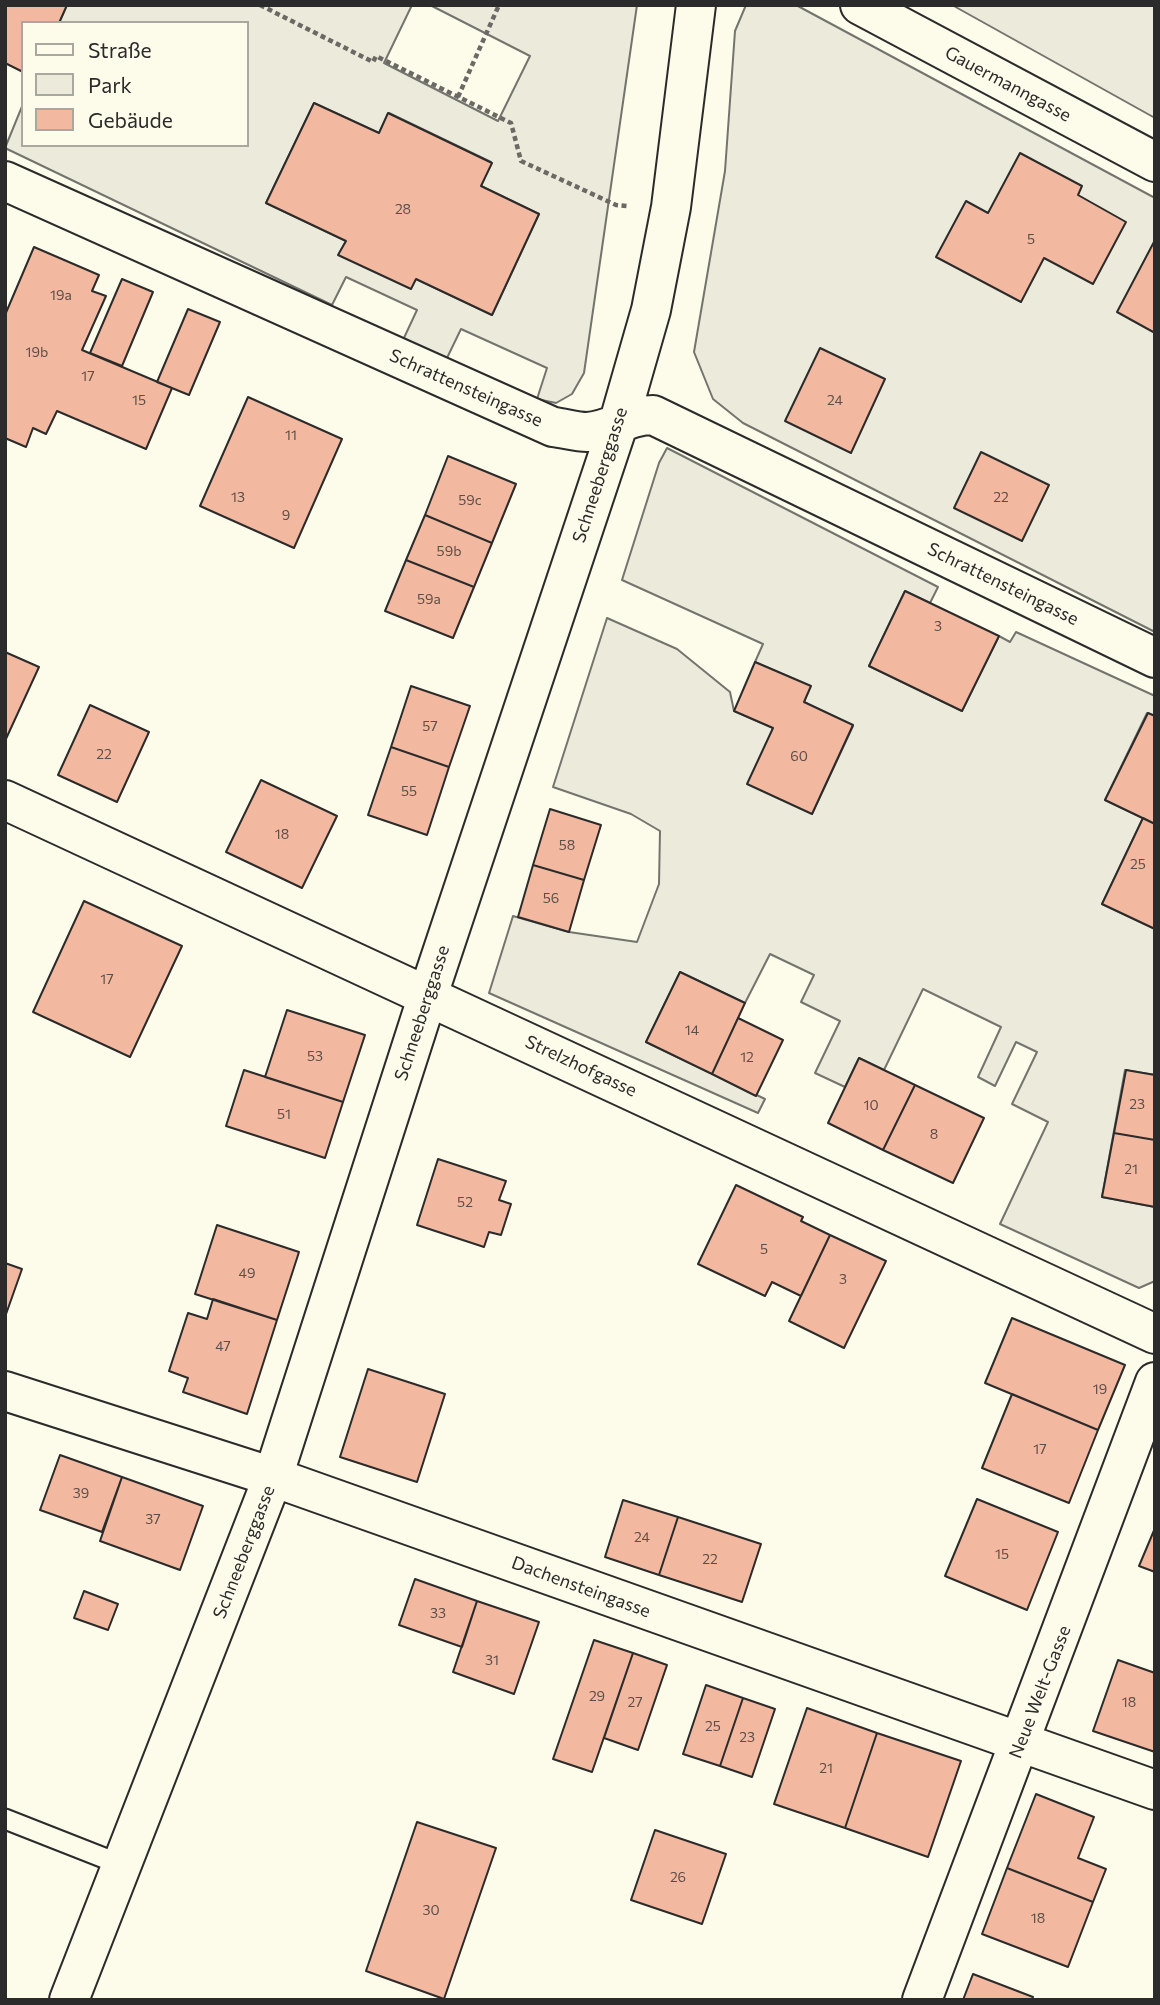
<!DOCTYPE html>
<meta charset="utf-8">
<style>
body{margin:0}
#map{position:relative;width:1160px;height:2005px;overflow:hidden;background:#fdfbea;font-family:Commissioner,sans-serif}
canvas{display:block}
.frame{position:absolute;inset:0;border:7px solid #2b2b2b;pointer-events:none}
.legend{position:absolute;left:21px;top:21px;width:228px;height:126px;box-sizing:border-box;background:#fdfbea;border:2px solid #a9a89e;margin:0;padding:9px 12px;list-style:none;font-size:21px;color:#2b2b2b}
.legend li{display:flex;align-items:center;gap:14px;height:35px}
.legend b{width:35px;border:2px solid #a9a89e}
</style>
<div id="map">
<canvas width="1160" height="2005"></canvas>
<div class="frame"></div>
<ul class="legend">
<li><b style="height:9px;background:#fdfbea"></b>Straße</li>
<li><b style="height:19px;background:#ecebdb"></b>Park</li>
<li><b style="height:19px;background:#f2b8a0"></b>Gebäude</li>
</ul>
</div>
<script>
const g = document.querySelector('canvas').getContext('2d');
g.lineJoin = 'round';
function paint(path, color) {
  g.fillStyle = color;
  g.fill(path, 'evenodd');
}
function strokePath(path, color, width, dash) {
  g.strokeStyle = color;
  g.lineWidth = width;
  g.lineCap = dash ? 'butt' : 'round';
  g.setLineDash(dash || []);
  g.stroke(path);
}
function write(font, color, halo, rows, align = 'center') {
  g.font = font + ' Commissioner,sans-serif';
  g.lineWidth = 5;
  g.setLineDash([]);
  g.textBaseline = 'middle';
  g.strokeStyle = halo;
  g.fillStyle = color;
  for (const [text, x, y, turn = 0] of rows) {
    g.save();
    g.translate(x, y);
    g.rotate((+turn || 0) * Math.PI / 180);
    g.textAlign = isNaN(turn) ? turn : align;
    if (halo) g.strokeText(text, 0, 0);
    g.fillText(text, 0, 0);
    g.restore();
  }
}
const green = new Path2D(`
 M67 5H412L384 63 498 121 530 56 430 5H637L584 373 572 394 556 403 537 399 547 368 461 329 446 360 403 340 417 310 346 277 332 305 5 148 23 104V145H247V23H59ZM314 103 379 133 389 113 491 162 481 186 539 214 492 315 416 279 339 254 346 241 266 203Z
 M746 5H796L1155 198V632L743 423 713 399 694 352 725 171 735 31Z
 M952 5H1155V118Z
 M667 448 938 587 930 603 905 591 869 666 962 711 999 636 1010 642 1016 632 1155 696V716L1147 713 1105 800 1143 818 1102 904 1155 929V1075L1125 1070 1102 1197 1155 1207V1281L1139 1288 1000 1224 1048 1122 1012 1104 1037 1052 1016 1042 995 1086 978 1077 1001 1027 923 989 884 1070 859 1058 845 1087 815 1073 840 1021 801 1002 814 975 770 954 745 1003 680 972 646 1042 765 1099 758 1113 489 993 513 916 569 932 637 942 659 884 660 831 631 814 553 787 607 618 677 649 730 692 734 711 773 728 812 814 853 726 804 702 810 686 755 662 763 644 622 580 659 463Z`);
const building = new Path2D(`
 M5 5H67L59 23H23V72L5 63Z
 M314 103 379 133 388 113 492 163 481 186 539 214 492 315 416 279 411 289 338 255 346 241 266 203Z
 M1020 153 1082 186 1078 195 1126 222 1093 284 1044 258 1021 302 936 257 966 201 988 213Z
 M1155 240V333L1117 312Z
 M34 247 99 275 92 291 106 296 82 350 172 388 146 449 57 411 46 434 33 428 26 447 5 438V315Z
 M122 279 153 292 122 366 90 353Z
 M188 309 220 322 189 395 157 382Z
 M820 348 885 379 851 453 785 421Z
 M248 397 342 439 294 548 200 506Z
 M981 452 1049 485 1022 541 954 508Z
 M448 456 516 484 492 543 425 515Z
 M425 515 492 543 474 587 406 560Z
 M406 560 474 587 453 638 385 611Z
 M905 591 999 636 962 711 869 666Z
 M5 652 39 667 5 741Z
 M755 662 811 686 804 702 853 725 812 814 747 784 773 728 734 711Z
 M411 686 470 706 449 767 391 747Z
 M90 705 149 732 117 802 58 775Z
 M1148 713 1155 716V824L1105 800Z
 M391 747 449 767 427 835 368 815Z
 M261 780 337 816 302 888 226 852Z
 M550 809 601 825 584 880 533 865Z
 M1143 818 1155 824V929L1102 904Z
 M533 865 584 880 569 932 518 917Z
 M84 901 182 946 130 1057 33 1012Z
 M680 972 745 1003 712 1074 646 1042Z
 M287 1010 365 1035 343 1102 265 1077Z
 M738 1018 783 1040 756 1096 712 1074Z
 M859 1058 915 1085 883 1150 828 1123Z
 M244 1070 343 1102 325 1158 226 1126Z
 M1126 1070 1155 1075V1140L1114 1133Z
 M915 1085 984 1118 953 1183 883 1150Z
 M1114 1133 1155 1140V1207L1102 1197Z
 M438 1159 506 1181 499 1200 511 1204 501 1235 489 1232 484 1247 417 1225Z
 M736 1185 803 1217 801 1221 830 1235 801 1296 772 1282 765 1296 698 1264Z
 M217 1225 299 1252 277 1320 195 1294Z
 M830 1235 886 1261 844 1348 789 1321Z
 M5 1263 22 1269 5 1317Z
 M213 1299 277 1320 247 1414 183 1392 188 1378 169 1371 188 1313 207 1319Z
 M1012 1318 1125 1365 1098 1430 985 1383Z
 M368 1369 445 1394 417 1482 340 1457Z
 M1012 1394 1098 1430 1069 1503 982 1468Z
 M60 1455 122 1477 102 1532 40 1510Z
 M122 1477 203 1506 180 1570 100 1541Z
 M977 1499 1058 1532 1027 1610 945 1576Z
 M623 1500 678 1517 659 1575 605 1557Z
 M678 1517 761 1544 742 1602 659 1575Z
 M1155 1528V1572L1139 1566Z
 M415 1579 477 1601 462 1647 399 1625Z
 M84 1591 118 1604 108 1630 74 1618Z
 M477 1601 539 1622 514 1694 453 1672Z
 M594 1640 633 1653 592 1772 553 1759Z
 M633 1653 667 1665 638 1750 604 1738Z
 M1118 1660 1155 1673V1752L1093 1731Z
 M706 1685 743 1698 720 1766 683 1754Z
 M743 1698 775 1709 752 1777 720 1766Z
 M807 1708 877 1733 845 1828 774 1804Z
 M877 1733 961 1761 928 1857 845 1828Z
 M1036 1794 1094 1817 1078 1858 1106 1869 1093 1902 1007 1868Z
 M417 1822 496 1848 444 1999 366 1971Z
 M655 1830 726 1854 702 1924 631 1900Z
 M1007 1868 1093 1902 1068 1967 982 1934Z
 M973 1974 1033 1997 1032 2000H963Z`);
const path = new Path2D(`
 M260 5 373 62 376 56 511 123 521 161 616 205 627 206
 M458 97 499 5`);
const lane = new Path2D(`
 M5 1819 122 1865`);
const street = new Path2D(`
 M860 5 1155 162
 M5 181 553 427C564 428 576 432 587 432 612 431 626 415 653 415L1155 658
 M5 800 1155 1334
 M5 1391 273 1477 1155 1790
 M69 2000 273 1477 428 995 618 425 651 310 671 207 696 5
 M922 2000 1155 1382`);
const numberNames = [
 ["28",403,209],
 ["5",1031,239],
 ["19a",61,295],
 ["19b",37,352],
 ["17",88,376],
 ["15",139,400],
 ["24",835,400],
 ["11",291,435],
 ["13",238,497],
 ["22",1001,497],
 ["59c",470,500],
 ["9",286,515],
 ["59b",449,551],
 ["59a",429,599],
 ["3",938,626],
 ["57",430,726],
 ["22",104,754],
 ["60",799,756],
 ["55",409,791],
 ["18",282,834],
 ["58",567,845],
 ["25",1138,864],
 ["56",551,898],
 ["17",107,979],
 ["14",692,1030],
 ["53",315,1056],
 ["12",747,1057],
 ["23",1137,1104],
 ["10",871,1105],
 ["51",284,1114],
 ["8",934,1134],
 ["21",1131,1169],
 ["52",465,1202],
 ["5",764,1249],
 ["49",247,1273],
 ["3",843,1279],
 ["47",223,1346],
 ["19",1100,1389],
 ["17",1040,1449],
 ["39",81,1493],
 ["37",153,1519],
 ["24",642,1537],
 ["15",1002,1554],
 ["22",710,1559],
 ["33",438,1613],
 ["31",492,1660],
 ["29",597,1696],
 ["27",635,1702],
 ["18",1129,1702],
 ["25",713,1726],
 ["23",747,1737],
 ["21",826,1768],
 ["26",678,1877],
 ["30",431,1910],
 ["18",1038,1918]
];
const streetNames = [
 ["Gauermanngasse",1008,84,28],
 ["Schrattensteingasse",466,388,24],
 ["Schneeberggasse",600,475,-72],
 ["Schrattensteingasse",1003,584,26],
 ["Schneeberggasse",422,1013,-72],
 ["Strelzhofgasse",581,1066,25],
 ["Schneeberggasse",244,1552,-69],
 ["Dachensteingasse",581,1587,20],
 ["Neue Welt-Gasse",1040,1692,-69]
];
paint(green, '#ecebdb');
strokePath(green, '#74746e', 2);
paint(building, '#f2b8a0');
strokePath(building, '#2b2b2b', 2);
strokePath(lane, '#2b2b2b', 23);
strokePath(street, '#2b2b2b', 42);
strokePath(path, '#6a6964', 4.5, [5, 3.5]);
strokePath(lane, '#fdfbea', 19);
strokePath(street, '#fdfbea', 38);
write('14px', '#5d4e48', null, numberNames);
write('18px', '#2b2b2b', '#fdfbea', streetNames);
</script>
